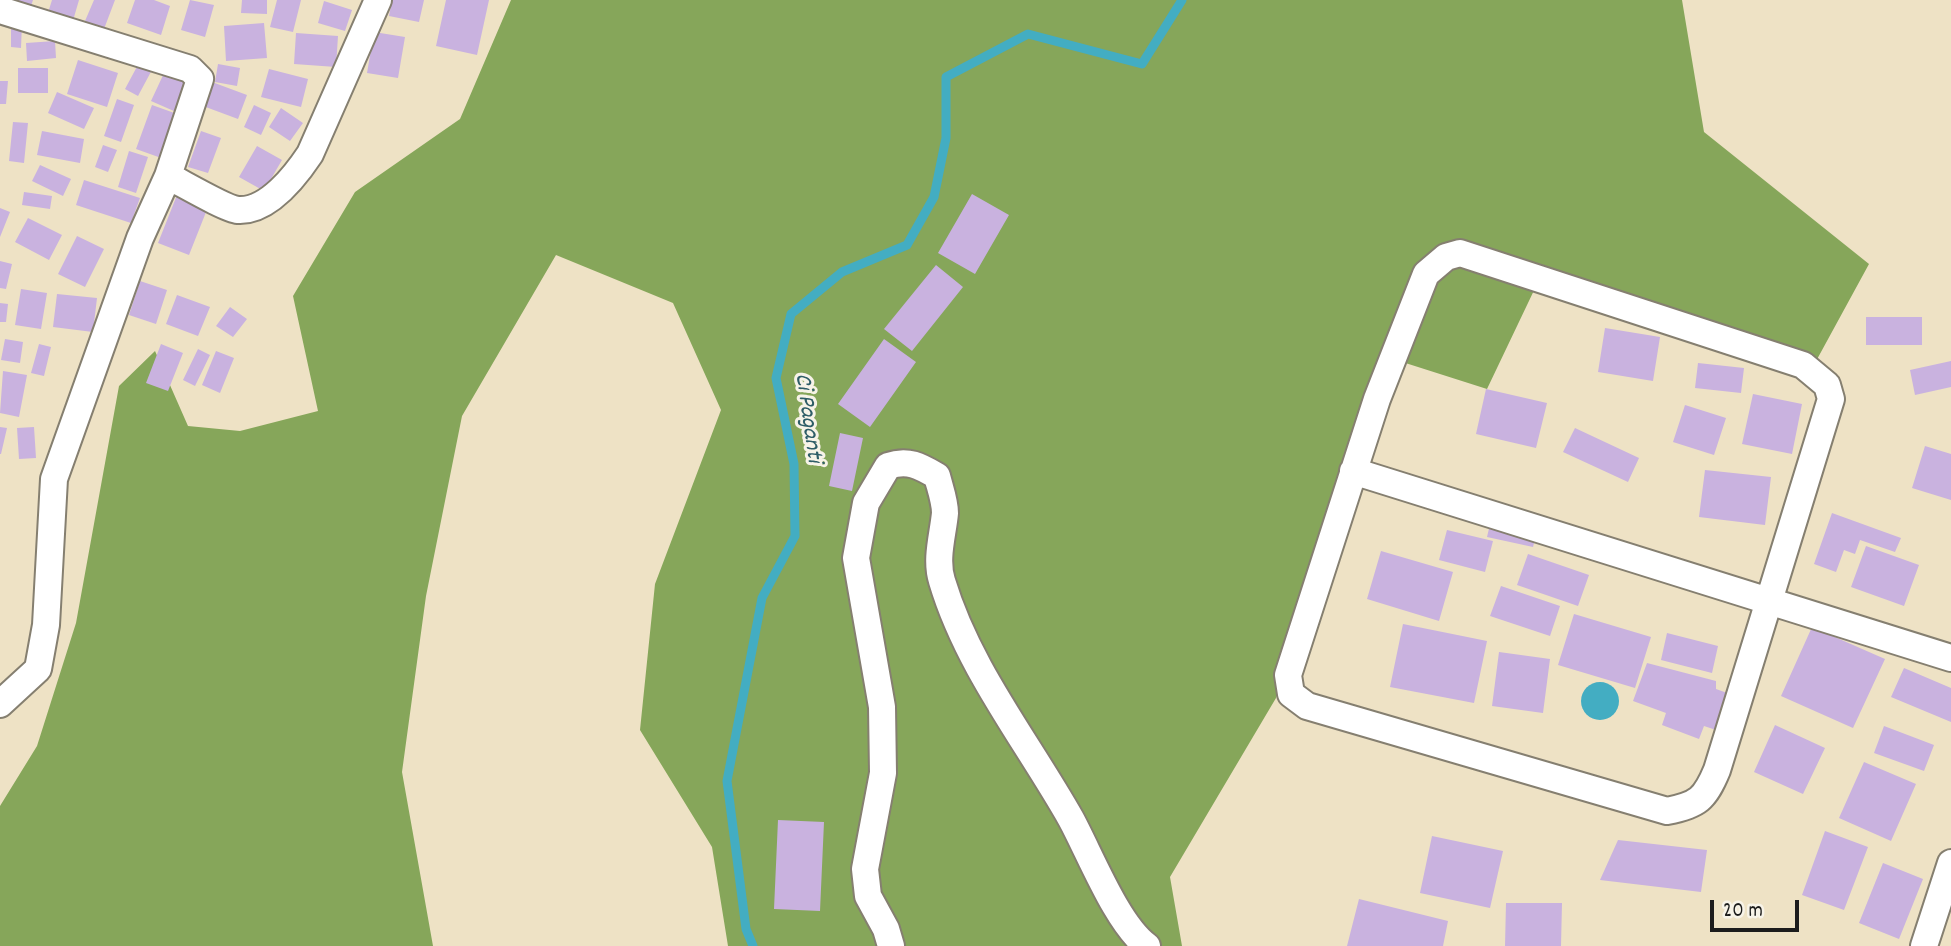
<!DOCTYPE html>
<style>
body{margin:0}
#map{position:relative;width:1951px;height:946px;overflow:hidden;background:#eee2c5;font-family:Dekko,sans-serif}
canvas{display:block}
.scale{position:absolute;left:1710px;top:900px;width:89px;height:32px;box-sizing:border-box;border:4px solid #1c1c1c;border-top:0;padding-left:9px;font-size:21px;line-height:24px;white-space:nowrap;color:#1c1c1c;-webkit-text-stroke:5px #f7f3e8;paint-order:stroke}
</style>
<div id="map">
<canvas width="1951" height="946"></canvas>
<div class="scale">20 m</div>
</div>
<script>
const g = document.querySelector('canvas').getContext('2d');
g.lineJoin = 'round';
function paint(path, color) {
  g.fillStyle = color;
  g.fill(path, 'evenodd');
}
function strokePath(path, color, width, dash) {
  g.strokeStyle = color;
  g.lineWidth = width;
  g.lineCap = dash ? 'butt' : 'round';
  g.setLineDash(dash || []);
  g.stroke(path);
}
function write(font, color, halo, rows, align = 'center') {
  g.font = font + ' Dekko,sans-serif';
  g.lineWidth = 6;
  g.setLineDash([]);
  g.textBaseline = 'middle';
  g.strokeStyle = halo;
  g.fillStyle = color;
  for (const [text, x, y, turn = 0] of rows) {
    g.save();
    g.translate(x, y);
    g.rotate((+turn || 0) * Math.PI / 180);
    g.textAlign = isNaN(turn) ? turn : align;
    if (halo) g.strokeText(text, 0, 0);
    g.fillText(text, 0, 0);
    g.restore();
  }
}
const forest = new Path2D(`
 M511 0H1682L1704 132 1869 264 1809 374 1538 282 1487 389 1396 360 1276 698 1170 877 1182 946H728L712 847 640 730 655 584 721 410 673 303 556 255 462 416 426 596 402 772 433 946H0V806L37 746 76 623 119 386 155 351 188 426 240 431 318 411 293 296 355 192 460 119Z`);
const water = new Path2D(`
 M1581 701a19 19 0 1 1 38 0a19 19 0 1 1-38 0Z`);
const stream = new Path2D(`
 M753 946 746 929 727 781 762 598 795 536 794 464 776 378 791 314 842 272 907 245 934 197 946 138V77L1028 34 1142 64 1182 0`);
const building = new Path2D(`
 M8 0H33L28 15Z
 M52 0H79L72 24 47 16Z
 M94 0H115L104 29 85 21Z
 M135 0H154L170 6 161 35 127 23Z
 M190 0 214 5 205 37 181 30Z
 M242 0H267V14L241 13Z
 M277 0H301L293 32 270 27Z
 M392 0H424L419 22 389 16Z
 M446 0H489L477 55 436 46Z
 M324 1 352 10 345 31 318 23Z
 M11 23H22L21 48 11 47Z
 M264 23 267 58 226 61 224 26Z
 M374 32 405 37 398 78 367 73Z
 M296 33 338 36 336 67 294 64Z
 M55 41 56 58 27 61 26 43Z
 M78 60 118 73 107 107 67 94Z
 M140 61 153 68 138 96 125 89Z
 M218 64 240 68 237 86 215 82Z
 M18 68H48V93H18Z
 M269 69 308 79 301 107 261 97Z
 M165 71 197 85 183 115 151 101Z
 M0 81H8L6 104H0Z
 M212 82 247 95 238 119 203 106Z
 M57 92 94 108 84 129 48 113Z
 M117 99 134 105 121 142 104 136Z
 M152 105 180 115 164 159 136 149Z
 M254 105 271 113 261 135 244 127Z
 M281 108 303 123 290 141 269 127Z
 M13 122 28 123 24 163 9 161Z
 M42 131 84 139 80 163 37 155Z
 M201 131 221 138 208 173 188 167Z
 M103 145 117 150 108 172 95 167Z
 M257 146 282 160 264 191 239 177Z
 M129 151 148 157 136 193 118 187Z
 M40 165 71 179 63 196 32 181Z
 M84 180 140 198 131 223 76 205Z
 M179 190 210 202 189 255 158 243Z
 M24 192 52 196 50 209 22 205Z
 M972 194 1009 215 975 274 938 253Z
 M0 208 10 212 0 237Z
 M28 218 62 235 49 260 15 242Z
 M77 236 104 249 85 287 58 274Z
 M0 261 12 264 6 289 0 288Z
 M936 265 963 287 912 351 884 329Z
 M140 281 167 290 156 324 129 315Z
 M21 289 47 293 41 329 15 325Z
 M57 294 97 298 93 332 53 327Z
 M177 295 210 307 198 336 166 324Z
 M0 303 8 304 6 322H0Z
 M230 307 247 319 233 337 216 326Z
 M1866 317H1922V345H1866Z
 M1605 328 1660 337 1653 381 1598 372Z
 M5 339 23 342 20 363 1 360Z
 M884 339 916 362 870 427 838 404Z
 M39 344 51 347 44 376 31 373Z
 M161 344 183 353 168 391 146 383Z
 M198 349 210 355 195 386 183 380Z
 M216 351 234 358 220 393 202 385Z
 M1951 361V387L1915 395 1910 370Z
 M1698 363 1744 368 1741 393 1695 388Z
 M3 371 27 375 19 417 0 413Z
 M1486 389 1547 403 1536 448 1476 434Z
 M1753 394 1802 404 1792 454 1742 444Z
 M1685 405 1726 418 1714 455 1673 442Z
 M0 427 7 428 1 454H0Z
 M34 427 36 458 19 459 17 428Z
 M1575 428 1639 458 1628 482 1563 452Z
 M840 433 863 438 852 491 829 486Z
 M1925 446 1951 454V500L1912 488Z
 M1705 470 1771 477 1765 525 1699 517Z
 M1832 513 1901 538 1895 552 1860 540 1855 554 1844 550 1836 572 1814 564Z
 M1491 520 1537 531 1533 547 1487 537Z
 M1447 530 1493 541 1485 572 1439 560Z
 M1866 546 1919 565 1904 606 1851 587Z
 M1381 551 1453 572 1439 621 1367 599Z
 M1528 554 1589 575 1578 606 1517 585Z
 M1501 586 1560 606 1550 636 1490 616Z
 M1574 614 1651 637 1635 688 1558 665Z
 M1403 624 1487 641 1474 703 1390 687Z
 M1812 627 1885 659 1853 728 1781 696Z
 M1667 633 1718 646 1712 673 1661 660Z
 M1499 652 1550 659 1543 713 1492 706Z
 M1647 663 1716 681V689L1730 694 1716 730 1704 726 1699 739 1662 725 1666 713 1633 701Z
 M1904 668 1951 688V722L1891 697Z
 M1775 725 1825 748 1803 794 1754 772Z
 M1884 726 1934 745 1924 771 1874 753Z
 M1864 762 1916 784 1891 841 1839 818Z
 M778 820 824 822 820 911 774 909Z
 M1825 831 1868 847 1844 910 1802 895Z
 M1432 836 1503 851 1490 908 1420 893Z
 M1618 840 1707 850 1701 892 1600 880Z
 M1883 863 1923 879 1899 939 1859 923Z
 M1359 899 1448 921 1443 946H1347Z
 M1506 903H1562L1561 946H1505Z`);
const minor = new Path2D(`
 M0 10 190 69 200 79 168 176 140 238 54 479 46 625 38 669 0 704
 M168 176C182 183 226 209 238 210 268 212 296 175 310 154L378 0
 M1460 253 1803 365 1827 385 1831 399 1717 770C1705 799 1698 805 1667 811L1307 706 1291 694 1288 675 1377 399 1426 274 1446 257Z
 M1353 471 1951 658
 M891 946 886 929 868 896 865 869 883 773 882 707 856 558 866 503 888 466C908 459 920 466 937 476 940 488 945 501 945 513 943 535 935 559 942 581 968 668 1027 741 1071 819 1090 854 1117 924 1147 946
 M1924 946 1951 863`);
const waterNames = [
 ["Ci Paganti",806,418,82]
];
paint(forest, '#86a65a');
paint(water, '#43adc2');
strokePath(stream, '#43adc2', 9);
paint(building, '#c9b2df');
strokePath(minor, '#857f70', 30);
strokePath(minor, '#fff', 26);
write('italic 24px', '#2e5d67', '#f7f3e8', waterNames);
</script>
